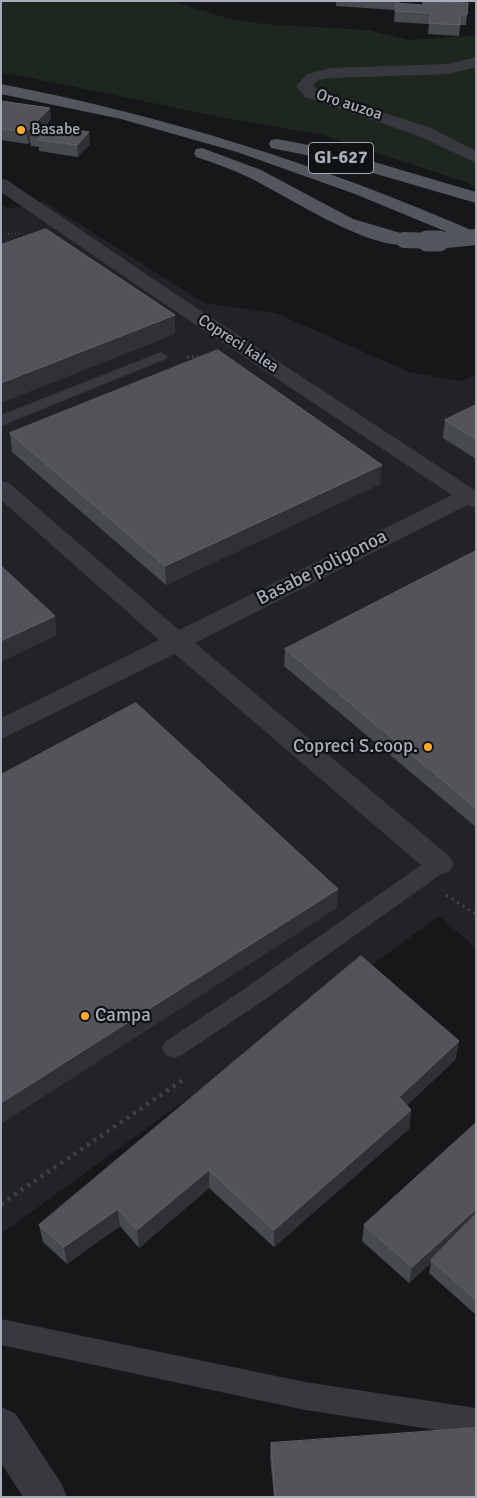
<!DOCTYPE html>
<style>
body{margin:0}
#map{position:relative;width:477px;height:1498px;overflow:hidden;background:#161719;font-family:Signika,sans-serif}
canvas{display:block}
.frame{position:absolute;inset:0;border:2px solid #a7aeba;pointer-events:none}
</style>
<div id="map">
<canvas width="477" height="1498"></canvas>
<div class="frame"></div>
</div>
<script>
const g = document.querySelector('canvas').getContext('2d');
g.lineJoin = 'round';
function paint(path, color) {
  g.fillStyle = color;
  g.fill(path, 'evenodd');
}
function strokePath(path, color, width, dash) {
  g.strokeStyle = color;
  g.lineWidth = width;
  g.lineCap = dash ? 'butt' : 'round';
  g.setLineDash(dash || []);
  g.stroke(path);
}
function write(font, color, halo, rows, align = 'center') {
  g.font = font + ' Signika,sans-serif';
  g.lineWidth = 4.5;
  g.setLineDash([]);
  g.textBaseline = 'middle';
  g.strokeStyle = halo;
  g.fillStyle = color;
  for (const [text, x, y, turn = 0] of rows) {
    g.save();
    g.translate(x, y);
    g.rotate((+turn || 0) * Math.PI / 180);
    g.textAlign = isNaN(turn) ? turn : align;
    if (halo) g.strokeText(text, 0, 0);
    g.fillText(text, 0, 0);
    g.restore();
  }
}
const built = new Path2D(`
 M43 201 204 303 276 313 409 372 461 381 476 375V948L439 916 1 1234V204L8 209Z`);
const green = new Path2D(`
 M1 1H172L227 18 263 24 367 30 408 40 476 35V189L465 182 323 135 226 118 1 72Z`);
const pathFar3 = new Path2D(`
 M1 234H23`);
const pathFar2 = new Path2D(`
 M187 357H203`);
const pathFar1 = new Path2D(`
 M446 895 476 914`);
const path = new Path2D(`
 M1 1204 186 1078`);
const lane = new Path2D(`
 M161 352 168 356 166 359 1 426V415Z
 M439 856 447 858 450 864 447 870 260 1003 182 1055 174 1058 166 1055 162 1048 166 1041 244 989 431 858Z
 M1 1319 305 1382 476 1408V1436L305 1410 1 1345Z`);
const street = new Path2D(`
 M476 57V67L449 74 331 78 318 80 313 86 325 94 431 128 476 151V163L419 136 305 97 296 86 307 74 331 68 449 64Z
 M1 179 7 180 174 293 476 491V508L467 505 195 643 449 856 454 864 449 872 439 875 429 872 175 654 1 739V718L159 640 1 500V481L9 483 179 630 452 495 160 301 1 192Z
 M1 1407 15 1413 61 1483 67 1497H23L1 1463Z`);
const primary = new Path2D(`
 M1 84C166 116 322 165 476 232V244L355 194 237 152 121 119 1 94Z
 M277 139 330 149 476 192V203L321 158 271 148 269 144 271 140Z
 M202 148 261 170 353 219 411 236 413 240 411 244C373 253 285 195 250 178 232 169 214 163 196 157L194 153 196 149Z`);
const primaryBridgeFar1 = new Path2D(`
 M404 240 436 241 476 237`);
const primaryBridge = new Path2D(`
 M427 241H439`);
const wall = new Path2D(`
 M336 1H400L399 4 423 5 468 3 466 25H460L459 36 428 34 429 24 394 22 395 10 336 6Z
 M1 101 51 119 45 126 90 144 78 157 39 151V147L31 146 30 141 28 144 1 140Z
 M476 405V459L443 438 445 420Z
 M10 433 380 484 166 585 12 452Z
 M476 551V827L284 666 285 649Z
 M459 1041 455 1060 407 1105 411 1110 409 1129 274 1247 209 1188 139 1248 120 1226 67 1264 43 1242 39 1225Z
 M476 1123V1315L429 1273 431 1263 409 1283 362 1241 364 1225Z
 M271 1443 476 1497H274L270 1457Z`);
const shadedWall = new Path2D(`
 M50 108 51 119 36 135 30 134V141L28 144 26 132Z
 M89 132 90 144 78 157 77 145Z
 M175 315V334L1 403V383Z
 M382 465 380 484 166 585 165 566Z
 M55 616 57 635 1 662V641Z
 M338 889 337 908 1 1124V1103Z
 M459 1041 455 1060 396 1115 399 1097Z
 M411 1110 409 1129 274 1247V1230Z
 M209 1170V1188L139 1248 137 1230Z
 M118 1209 120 1226 67 1264 64 1247Z
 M476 1209V1222L431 1260V1263L409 1283 412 1267Z`);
const building = new Path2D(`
 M423 1 468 3 467 15 460 14V25L429 23 431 13 395 11 396 3 423 5Z
 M1 101 50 108 26 132 1 129Z
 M39 125 89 132 77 145 38 140 42 136 30 134Z
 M46 229 175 315 1 383V245Z
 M218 350 382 465 165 566 10 433Z
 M476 405V439L445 420Z
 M476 551V808L285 649Z
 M1 566 55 616 1 641Z
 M136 703 338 889 1 1103V775Z
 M361 956 459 1041 399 1097 411 1110 274 1230 209 1170 137 1230 118 1209 64 1247 39 1225Z
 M476 1123V1209L412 1267 364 1225Z
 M476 1214V1300L431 1260Z
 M476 1428V1497H275L271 1443Z`);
const markers = [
 [21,130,5,"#ffab28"],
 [428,747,5,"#ffab28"],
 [85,1016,5,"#ffab28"]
];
const farStreetnames = [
 ["Oro auzoa",349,105,18],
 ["Copreci kalea",238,344,33]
];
const farPoinames = [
 ["Basabe",31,130]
];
const shields = [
 [341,158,65]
];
const shieldNames = [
 ["GI-627",341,158]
];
const streetNames = [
 ["Basabe poligonoa",322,568,-27]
];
const poiNames = [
 ["Copreci S.coop.",418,747],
 ["Campa",95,1016,"left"]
];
paint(built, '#222326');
paint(green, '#1e271f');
strokePath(pathFar3, '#3d4045', 2, [1, 2.5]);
strokePath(pathFar2, '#3d4045', 2.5, [2, 3]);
strokePath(pathFar1, '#3d4045', 3, [2.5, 4]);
strokePath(path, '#3d4045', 4.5, [3, 5]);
paint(lane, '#37393e');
paint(street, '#37393e');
paint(primary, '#53565d');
strokePath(primaryBridgeFar1, '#53565d', 16);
strokePath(primaryBridge, '#53565d', 21);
paint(wall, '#474a4e');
paint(shadedWall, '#2f3134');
paint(building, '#52545a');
strokePath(building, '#5f6269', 1);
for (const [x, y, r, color] of markers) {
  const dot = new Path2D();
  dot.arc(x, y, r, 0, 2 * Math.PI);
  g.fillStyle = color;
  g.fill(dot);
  strokePath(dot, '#111214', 2);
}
write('16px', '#a7aeba', '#111214', farStreetnames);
write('16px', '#a7aeba', '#111214', farPoinames, 'left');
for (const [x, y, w] of shields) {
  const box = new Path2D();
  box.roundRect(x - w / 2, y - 15.5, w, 31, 4);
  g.fillStyle = '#111214';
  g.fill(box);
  strokePath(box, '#a7aeba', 1);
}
write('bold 18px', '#a7aeba', null, shieldNames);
write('19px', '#a7aeba', '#111214', streetNames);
write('19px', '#a7aeba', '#111214', poiNames, 'right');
</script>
